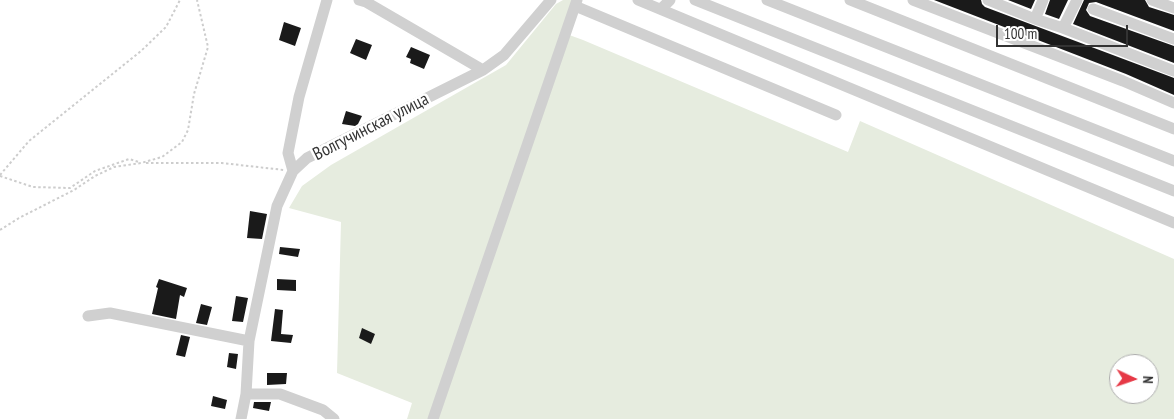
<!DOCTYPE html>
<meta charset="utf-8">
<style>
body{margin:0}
#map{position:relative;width:1174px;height:419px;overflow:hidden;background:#fff;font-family:"PT Sans Narrow",sans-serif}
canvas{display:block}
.north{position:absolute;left:1109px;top:354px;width:50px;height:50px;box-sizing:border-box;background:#fff;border:1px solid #adadad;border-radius:50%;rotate:93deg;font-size:14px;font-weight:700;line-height:20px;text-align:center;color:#333}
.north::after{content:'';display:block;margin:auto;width:18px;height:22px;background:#e63946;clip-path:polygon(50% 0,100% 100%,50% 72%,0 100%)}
.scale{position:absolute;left:996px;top:25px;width:132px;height:22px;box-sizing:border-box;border:2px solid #333;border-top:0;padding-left:6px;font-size:15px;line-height:18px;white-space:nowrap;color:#333;-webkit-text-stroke:4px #fff;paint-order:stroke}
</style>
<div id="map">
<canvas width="1174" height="419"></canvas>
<div class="north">N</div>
<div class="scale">100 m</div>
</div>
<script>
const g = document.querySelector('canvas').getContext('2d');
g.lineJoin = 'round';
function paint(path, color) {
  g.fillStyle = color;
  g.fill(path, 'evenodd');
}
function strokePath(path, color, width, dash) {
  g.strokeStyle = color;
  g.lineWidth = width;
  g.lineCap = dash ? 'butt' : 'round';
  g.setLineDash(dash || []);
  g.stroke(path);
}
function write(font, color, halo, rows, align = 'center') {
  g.font = font + ' "PT Sans Narrow",sans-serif';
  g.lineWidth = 5;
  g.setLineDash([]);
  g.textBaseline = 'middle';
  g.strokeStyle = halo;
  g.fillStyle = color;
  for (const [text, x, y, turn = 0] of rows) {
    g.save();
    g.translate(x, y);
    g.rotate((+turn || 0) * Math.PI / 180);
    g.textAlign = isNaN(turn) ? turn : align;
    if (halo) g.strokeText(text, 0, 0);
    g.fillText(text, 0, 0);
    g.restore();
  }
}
const green = new Path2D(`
 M563 0H572L561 32 583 40 848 152 860 121 1174 259V419H407L412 403 337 373 341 222 289 208 302 186 331 165 506 65 556 4ZM1119 364H1149V394H1119Z`);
const building = new Path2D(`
 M934 0H981L982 4 985 7 1174 78V95L1126 74Z
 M1008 0H1035L1031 9Z
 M1050 0H1068L1059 19 1045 14Z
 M1084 0H1145L1149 7 1174 15V31L1096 2 1089 3 1086 10 1090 16 1174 46V63L1073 24Z
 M284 22 301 28 295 46 279 40Z
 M356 39 372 45 366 60 350 53Z
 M411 47 430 55 424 69 410 63 411 59 406 57Z
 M346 111 362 116 358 124 355 126 342 124Z
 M250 211 267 214 262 239 247 238Z
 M280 247 300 249 298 257 279 254Z
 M159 279 187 288 184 297 180 295 176 319 152 314 158 288 156 287Z
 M277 279 296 280V291L277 290Z
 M236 296 248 298 243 322 232 321Z
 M201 304 212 307 207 325 196 323Z
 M275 309 283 310 281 334 293 335 291 343 271 341Z
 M362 328 375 334 371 344 359 338Z
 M181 335 190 337 185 357 176 355Z
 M229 353 238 354 236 369 227 367Z
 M267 373H287L286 384 267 385Z
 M213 396 227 400 225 409 211 406Z
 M254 402H271L269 411 253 408Z`);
const path = new Path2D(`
 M146 163H222L284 170
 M0 175 29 141 141 51 166 27 180 0
 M0 176 33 187 70 188 95 171 129 159 139 162
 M0 230 19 218 74 190 95 176 114 167 141 163 162 157 182 142 188 130 194 94 208 47 197 0`);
const minor = new Path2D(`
 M359 0 366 2 483 70
 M638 0 1174 223
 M695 0 1174 191
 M767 0 1174 161
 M850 0 1174 129
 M913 0 1123 81 1174 103
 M988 0 1035 19 1063 28 1077 0
 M1152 0 1174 8
 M575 6 836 115
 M661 9 670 0
 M1093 9 1174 39
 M1035 19 1043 0
 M1063 28 1174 71
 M293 171 288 153 299 97 327 0
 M88 316 110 313 249 341
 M246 394H280L323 410 334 419
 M241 419 246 394 249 341 277 206 293 171 307 158 483 70 504 55 551 0
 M433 419 577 0`);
const streetNames = [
 ["Волгучинская улица",371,127,-27]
];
paint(green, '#e6ecdf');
paint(building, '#1a1a1a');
strokePath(path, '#cdcdcd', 2, [2.5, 2.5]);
strokePath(minor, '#d0d0d0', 11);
write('18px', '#333', '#fff', streetNames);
</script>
